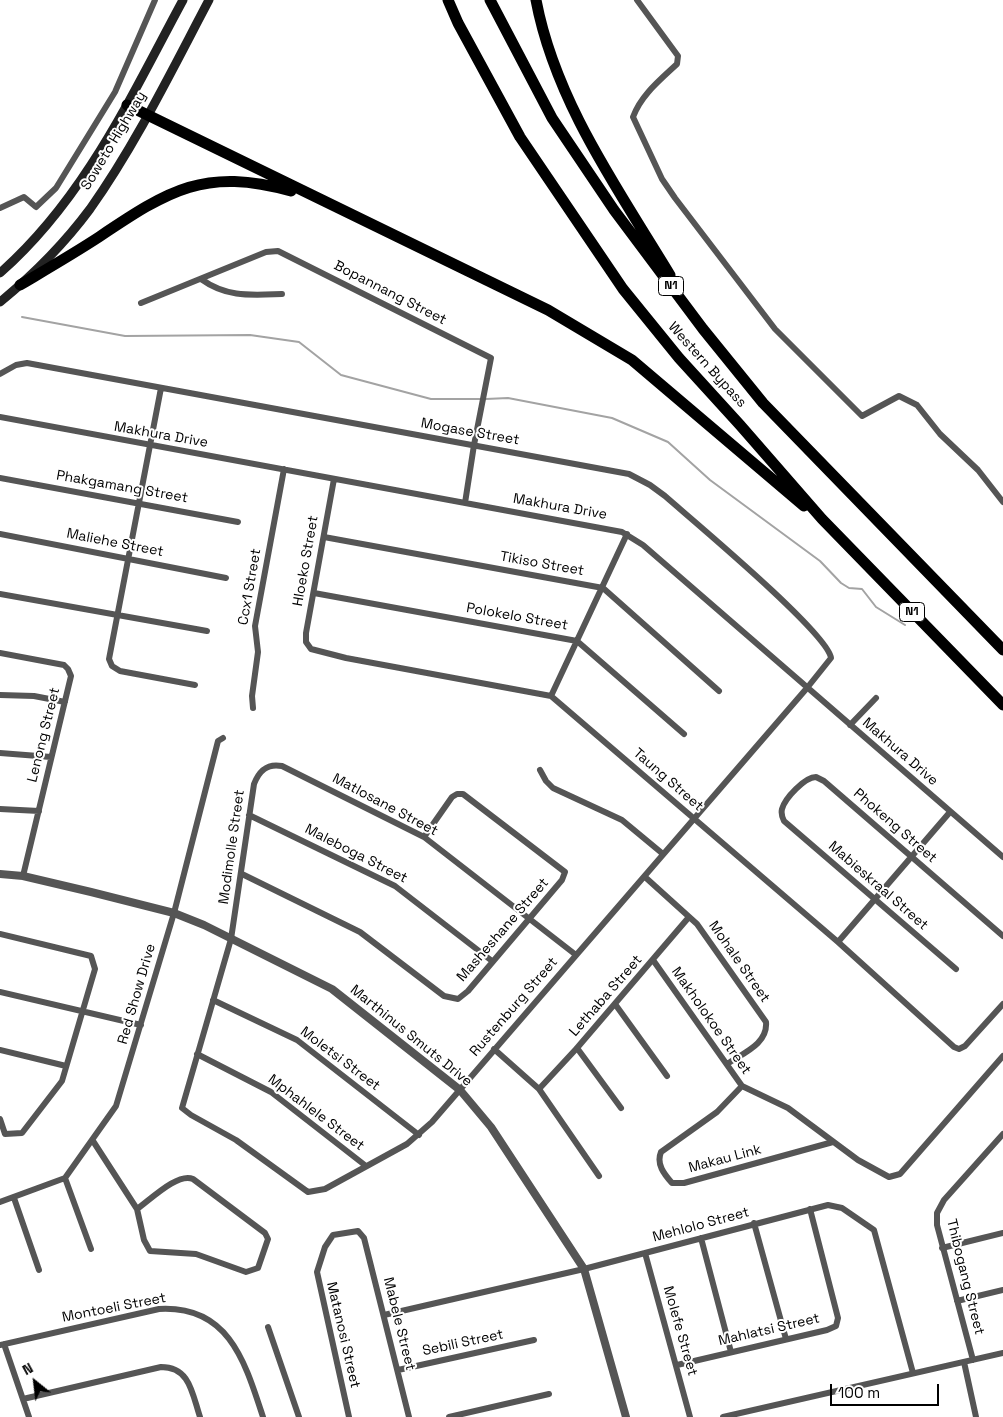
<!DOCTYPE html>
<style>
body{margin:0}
#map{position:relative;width:1003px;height:1417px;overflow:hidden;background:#fff;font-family:"Space Grotesk",sans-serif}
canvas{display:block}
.north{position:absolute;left:10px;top:1357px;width:50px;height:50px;-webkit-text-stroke:4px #fff;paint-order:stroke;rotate:331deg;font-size:14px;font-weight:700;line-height:20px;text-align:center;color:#000}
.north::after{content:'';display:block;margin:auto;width:18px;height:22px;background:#000;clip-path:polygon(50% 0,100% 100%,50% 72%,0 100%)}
.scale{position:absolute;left:830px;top:1384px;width:109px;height:22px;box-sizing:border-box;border:2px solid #000;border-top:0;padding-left:6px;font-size:15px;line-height:18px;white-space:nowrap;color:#000;-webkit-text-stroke:4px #fff;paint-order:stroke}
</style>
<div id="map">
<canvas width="1003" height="1417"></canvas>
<div class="north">N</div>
<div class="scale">100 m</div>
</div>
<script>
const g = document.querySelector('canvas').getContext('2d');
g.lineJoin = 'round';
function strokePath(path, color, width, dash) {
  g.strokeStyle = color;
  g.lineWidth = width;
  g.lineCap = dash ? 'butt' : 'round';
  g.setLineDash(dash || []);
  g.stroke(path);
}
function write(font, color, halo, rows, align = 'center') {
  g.font = font + ' "Space Grotesk",sans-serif';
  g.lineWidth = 4;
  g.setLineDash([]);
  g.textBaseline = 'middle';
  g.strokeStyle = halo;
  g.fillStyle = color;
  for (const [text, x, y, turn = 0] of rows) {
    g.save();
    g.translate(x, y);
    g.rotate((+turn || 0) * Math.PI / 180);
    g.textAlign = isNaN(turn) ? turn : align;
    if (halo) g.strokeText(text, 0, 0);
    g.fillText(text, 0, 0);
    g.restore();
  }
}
const stream = new Path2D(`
 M22 317 125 336 250 335 299 342 341 375 431 399H481
 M486 399 508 398 612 418 668 442 710 480 820 561 841 583 849 588 862 589 876 607 905 625`);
const minor = new Path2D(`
 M637 0 678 56 677 64C660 80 641 95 633 117L662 179 675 198 775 329 862 416 899 396 917 405 940 434 978 470 1003 502
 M0 208 24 197 36 207 56 188 115 92 155 0
 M201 279C227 298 252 295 282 294
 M141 303 266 252 278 251 491 358 474 445 465 503
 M0 374 16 365 27 363 629 474 650 485 665 496C691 519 828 633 831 658L807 688 432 1122 407 1144 325 1189 308 1192 236 1140 191 1115 182 1108 231 939 254 784C259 771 267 763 282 766L424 837 576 955
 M161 388 109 659 112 666 120 671 195 685
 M0 417 622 532 643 545 1003 857
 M0 478 238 522
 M334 479 306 633V642L311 649 346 658 551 696 838 942 954 1047 959 1049 965 1046 1003 1004
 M0 534 226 578
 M324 537 603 588 719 691
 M314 593 577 641 684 734
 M0 594 207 631
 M0 653 64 665 68 669 71 676 23 876
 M0 695 34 696 65 702
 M551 696 627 534
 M253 708 252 696 258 652 255 626 284 469
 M850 725 876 698
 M0 753 51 757
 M540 770 546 781 553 788 622 820 663 854
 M0 809 39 811
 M249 815 395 886 492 961
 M242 874 360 932 444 996 458 999 468 991 562 880 565 872 463 794H457L452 797 424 837
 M645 877 697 924 766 1022C768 1044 743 1053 727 1064
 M0 934 91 956 95 969 62 1081 22 1133 5 1134 0 1119
 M838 942 950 812
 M653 960 742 1086 788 1108 858 1160 889 1177 900 1174 1003 1056
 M956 969 784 821C782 817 781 813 782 809 785 798 805 777 816 777L824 781 1003 936
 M0 992 141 1025
 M213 1000 297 1040 419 1135
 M615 1004 667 1076
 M577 1048 621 1108
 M494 1049 539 1089 599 1176
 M0 1050 66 1066
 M197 1054 271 1092 366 1166
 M742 1086 717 1112 661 1152C656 1164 664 1174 672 1183H684L833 1142
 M539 1089 577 1048 689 917
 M93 1141 137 1209 144 1240 150 1251 196 1254 246 1272 258 1268 268 1239 265 1233 193 1179C178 1172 150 1200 137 1209
 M65 1178 91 1249
 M14 1198 39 1270
 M0 1202 65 1178 116 1106 174 913 218 741 223 738
 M754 1223 786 1339
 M701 1238 731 1352
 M942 1248 1003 1233
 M645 1253 690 1417
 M957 1301 1003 1290
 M384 1315 584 1269 828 1205 842 1208 874 1230 913 1373
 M268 1327 299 1417
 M4 1344 29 1417
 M0 1345 159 1309C229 1305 245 1362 263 1417
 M973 1360 937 1225V1213L944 1200 1003 1134
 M964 1362 976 1417
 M677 1365 827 1330 836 1326 838 1318 810 1209
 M398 1370 534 1340
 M23 1399 161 1367C190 1367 192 1393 200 1417
 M349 1417 317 1272 325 1247 333 1235 358 1231 364 1238 409 1417
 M449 1417 549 1394
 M723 1417 1003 1353`);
const tertiary = new Path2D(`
 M0 874 23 876 91 892 174 913 204 925 332 989 460 1090 491 1127 584 1269 626 1417`);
const secondary = new Path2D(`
 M0 273C85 198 130 98 183 0
 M0 302C33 275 64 244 90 209 136 144 172 70 209 0`);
const motorway = new Path2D(`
 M448 0 458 23 520 137 623 289 679 358 740 425 822 519 1003 705
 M490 0 552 118 614 210 703 329 763 403 1003 650
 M536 0C555 101 618 189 670 275
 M127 105 548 310 632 360 804 506
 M20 285C47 269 73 254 99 237 169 190 205 167 291 191`);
const shields = [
 [671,286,25],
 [912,612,25]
];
const shieldNames = [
 ["N1",671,286],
 ["N1",912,612]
];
const streetNames = [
 ["Soweto Highway",114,141,-59],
 ["Bopannang Street",390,293,27],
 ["Western Bypass",707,365,48],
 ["Mogase Street",470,432,10],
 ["Makhura Drive",161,435,10],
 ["Phakgamang Street",122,487,10],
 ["Makhura Drive",560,507,10],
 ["Maliehe Street",115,543,11],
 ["Hloeko Street",306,561,-80],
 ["Tikiso Street",542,564,10],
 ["Ccx1 Street",250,587,-80],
 ["Polokelo Street",517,617,10],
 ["Lenong Street",44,735,-76],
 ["Makhura Drive",900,752,41],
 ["Taung Street",668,780,41],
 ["Matlosane Street",385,805,28],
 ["Phokeng Street",895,826,41],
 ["Modimolle Street",232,847,-82],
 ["Maleboga Street",356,854,27],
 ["Mabieskraal Street",878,886,41],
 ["Masheshane Street",503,930,-49],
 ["Mohale Street",739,962,55],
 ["Red Show Drive",137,994,-74],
 ["Lethaba Street",606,996,-49],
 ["Rustenburg Street",514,1007,-49],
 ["Makholokoe Street",711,1021,55],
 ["Marthinus Smuts Drive",411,1036,39],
 ["Moletsi Street",340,1059,37],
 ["Mphahlele Street",316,1113,37],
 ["Makau Link",725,1159,-15],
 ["Mehlolo Street",701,1225,-15],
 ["Thibogang Street",965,1277,76],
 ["Montoeli Street",114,1308,-11],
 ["Mabele Street",399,1324,76],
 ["Mahlatsi Street",769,1330,-13],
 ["Molefe Street",680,1331,74],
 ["Matanosi Street",343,1335,77],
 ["Sebili Street",463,1343,-12]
];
strokePath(stream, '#a3a3a3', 2);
strokePath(minor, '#555', 6);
strokePath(tertiary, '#555', 8);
strokePath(secondary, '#222', 9);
strokePath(motorway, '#000', 11);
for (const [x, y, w] of shields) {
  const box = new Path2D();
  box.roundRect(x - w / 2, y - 9.5, w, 19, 4);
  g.fillStyle = '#fff';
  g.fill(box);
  strokePath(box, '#000', 1);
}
write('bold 12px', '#000', null, shieldNames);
write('14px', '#000', '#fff', streetNames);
</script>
